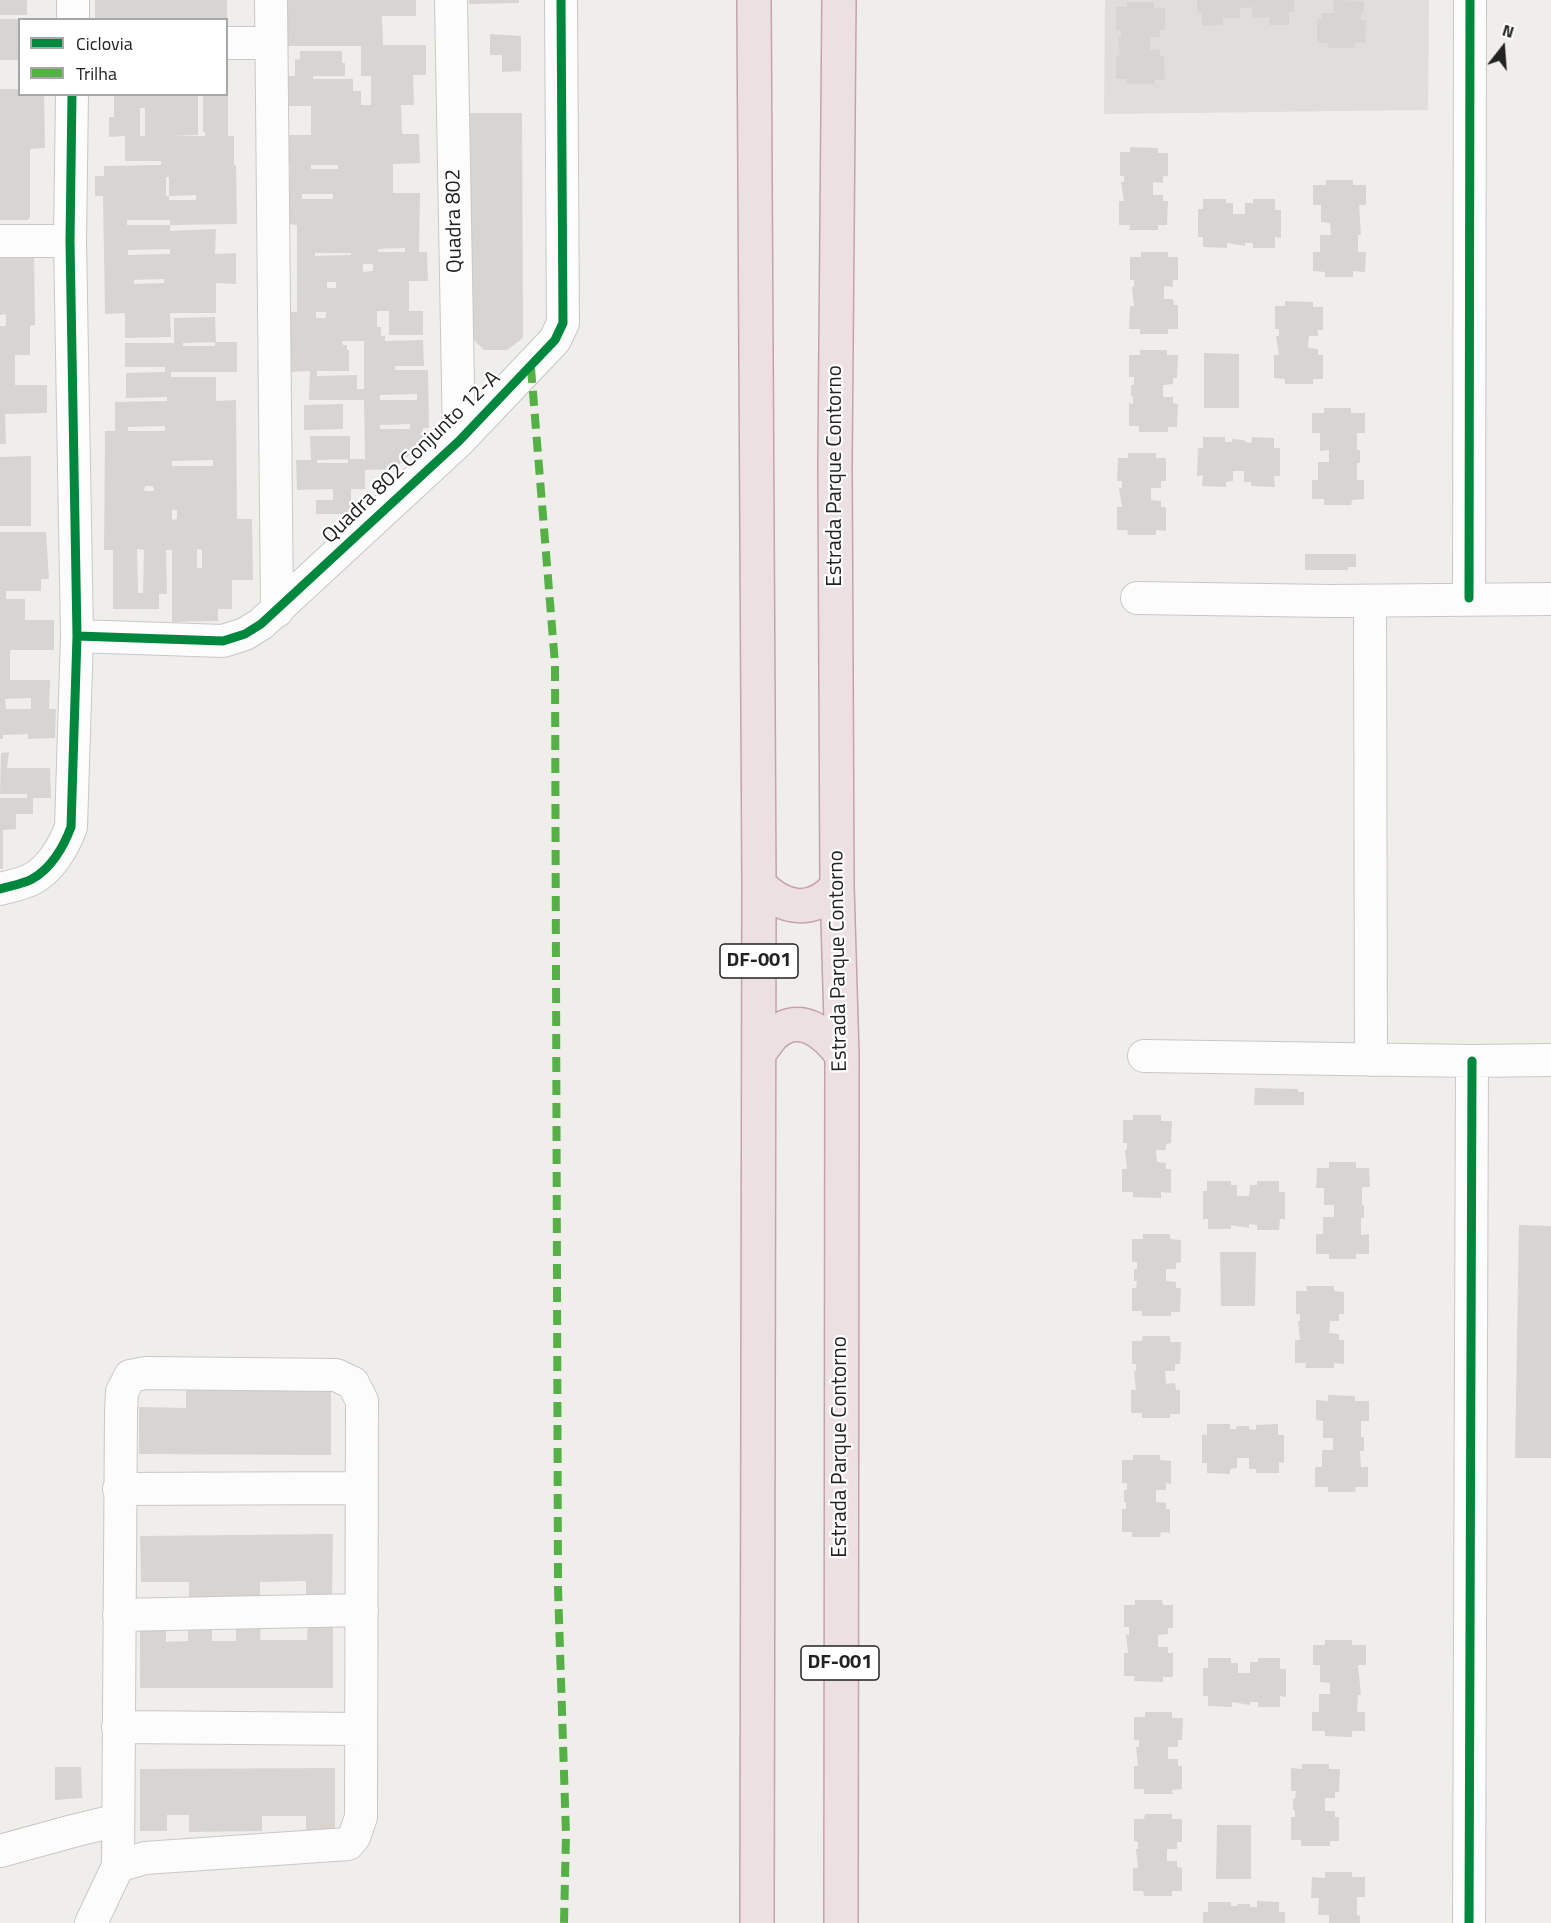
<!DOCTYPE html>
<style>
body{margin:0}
#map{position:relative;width:1551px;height:1923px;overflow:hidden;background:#f0eeeb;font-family:"Titillium Web",sans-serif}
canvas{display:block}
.legend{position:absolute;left:18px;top:18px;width:210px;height:78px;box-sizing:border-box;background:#fff;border:2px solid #a7a7a7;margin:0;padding:8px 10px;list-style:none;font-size:18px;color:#222}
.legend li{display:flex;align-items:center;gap:12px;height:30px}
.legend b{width:30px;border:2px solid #a7a7a7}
.north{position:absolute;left:1473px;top:18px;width:60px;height:60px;-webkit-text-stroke:4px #fff;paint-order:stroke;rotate:17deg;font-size:16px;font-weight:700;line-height:24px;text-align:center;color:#222}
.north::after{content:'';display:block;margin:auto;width:21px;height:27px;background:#222;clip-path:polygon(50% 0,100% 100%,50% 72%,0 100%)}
</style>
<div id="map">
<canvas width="1551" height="1923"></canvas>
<ul class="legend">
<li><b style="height:8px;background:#00873e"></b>Ciclovia</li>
<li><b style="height:8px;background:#55b145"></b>Trilha</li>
</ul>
<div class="north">N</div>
</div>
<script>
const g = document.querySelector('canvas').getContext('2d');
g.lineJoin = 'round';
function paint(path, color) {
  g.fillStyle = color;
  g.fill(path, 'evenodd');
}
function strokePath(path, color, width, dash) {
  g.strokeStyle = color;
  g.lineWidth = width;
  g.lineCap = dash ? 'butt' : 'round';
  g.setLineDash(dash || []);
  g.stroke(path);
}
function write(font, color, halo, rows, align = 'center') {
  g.font = font + ' "Titillium Web",sans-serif';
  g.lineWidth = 4.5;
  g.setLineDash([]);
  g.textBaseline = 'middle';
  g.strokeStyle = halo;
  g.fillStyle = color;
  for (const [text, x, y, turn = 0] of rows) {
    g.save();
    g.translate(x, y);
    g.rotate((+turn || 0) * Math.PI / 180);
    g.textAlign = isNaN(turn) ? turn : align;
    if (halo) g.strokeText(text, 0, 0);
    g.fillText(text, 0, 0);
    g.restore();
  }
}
const residential = new Path2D(`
 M1105 0H1429L1428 110 1104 114Z`);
const building = new Path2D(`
 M0 0H27V15H0Z
 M95 0H227V20H95Z
 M288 0H416V16H382L383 45H426V75H413L414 105H401L402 134H419L420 163 393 164V193H420L419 252H427L428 281H409V311H423V335H389V311H377V327H381V336H385V341L423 340 424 366H395V370H428L429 428H423V441L393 471 392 469 365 470V489H351V512L348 514H316V500H333V489L297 490 296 460H311L310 436H350V459L317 460V463H348V459H365L364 400H309L310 371 290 372 288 312H297V225L288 224 290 169V165H287V135H311V106H285V76H295V59L300 60V51H342V63H345V76H313V79H353V91H361V105H371V76H361V46H288ZM311 165H338V169H311ZM302 194H333V199H302ZM405 248V252H378V249ZM315 253H351V255L315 256ZM363 264H373V271L363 272ZM327 282H336V288H327ZM316 312H326V318H316ZM342 341H364V389H357V375L317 376V371H349V350H347V345H343ZM417 394V400H380V395ZM410 424V429H380V425Z
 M469 0H519V3L469 4Z
 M1197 0H1294V12H1289V25H1269V17L1252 18V7L1240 8V18H1223V25L1202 26V12L1197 13Z
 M1333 0 1364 1V13H1361V20H1366L1365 43H1355V48H1328V43H1317V19H1321L1322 13H1334Z
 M1127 2H1154V8H1165V30H1160V37H1150V50L1160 49V56H1164L1165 80H1155V84H1126V79H1116V56H1120L1118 37H1121V30H1116V7H1127Z
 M0 19H20V60H0Z
 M490 34 521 36V71L502 72V55H490Z
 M0 89H20V94H44L45 148 30 149V217L28 220H0Z
 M114 94H198V135L169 136H205V132H203V94H228V136H234V165H236L237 224 170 225V220H127V225H170V231L216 229 215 254 236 253V284L216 283V313H170L171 337 125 338V313L105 314 103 196H95V176H104V166L161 165V161H125V136L109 137V117H114ZM140 108H145V136H140ZM166 177H169V196L196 195V200H169V196H166ZM170 249V254L128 255V250ZM164 279V283L134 284V280Z
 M470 113H522L523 338 507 350H484L472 338Z
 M1130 147 1158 148V153H1168V176H1163V183L1153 182V195H1163V201H1168L1167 225H1158V230H1129L1130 225H1119V201H1124L1121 182H1124V176H1120V152H1130Z
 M1326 180H1353V185H1366V205H1359L1361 235H1358V252H1366L1365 272 1353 271V277H1325V272L1313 271V252H1320V235H1331L1330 223 1321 222V205H1313V185H1326Z
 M1203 199H1226V203H1233V214H1245V203H1253V199H1275V210H1281V238L1275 237V248H1253V243H1245V246L1227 243V248L1203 247V237H1198V209H1203Z
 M1141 252H1168V257H1178V280H1173V287L1164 286V299H1173L1174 305H1178V329H1168V334H1140V329H1129L1130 306H1134L1132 287H1134V280H1130V257H1141Z
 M0 255H34L35 325 30 326V355H15V385H47V413L5 414 6 444H0V326H6V314L0 315Z
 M1285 301 1313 302V307H1323V330H1318V336H1309L1308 348 1318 349V355H1323V379H1313V384H1285V379L1274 378V355H1279L1276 336H1279V329H1275V306H1285Z
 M215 317 216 342 183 343V346H215V342H237V372H171V377H216V401L236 400 237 519H252L253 580H232V609H218V621L172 622V550H166L167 594H159V609H113V550H104L105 431H115V402L167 401V397L126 398V373L165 372V367H125V343H174V318ZM165 426V431H128V427ZM213 460V466H172V461ZM145 486H153L154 491H144ZM172 510H177V519L172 520ZM137 549 144 550 143 593H138ZM197 549 202 550V568H197Z
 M1140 350H1167V355H1178L1177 378H1173V384L1163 385V397H1173V403L1178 404 1177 427H1168V432H1139V426H1129V403L1133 404V396L1131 397V385H1134V377H1129V355H1140Z
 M1204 353 1239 354V408H1204Z
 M343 404V429L304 430V405Z
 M1324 408H1351V413H1365V433H1357V450H1360V463H1357V480H1364V499L1352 500 1351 505H1324V499H1312V480H1318V462H1329V450L1320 451V433H1312V413H1324Z
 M1203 437H1225V442H1232V439L1244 440 1245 442 1251 443 1252 437 1274 438V448H1280V476H1274L1275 487 1251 486V482H1244V471H1233V481L1226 482V487L1202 486 1203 475 1197 476 1198 448H1203Z
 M1128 453H1156V458H1166V481H1161V488H1151V500L1161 501V507H1166V531L1156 530V535H1128L1127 530H1117V507H1122L1119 488H1122V481H1117L1118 458H1128Z
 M31 456V526H0V457Z
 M0 532H46L49 579H41V591H6V599H25V620H54V650H10V680H50L49 709H56L55 738 28 739V734L3 735V739H0ZM31 698V709H6L5 699Z
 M1305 554H1356V567H1348V570H1305Z
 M9 752 7 768H50L51 798H33V814H16V829L3 830V869H0V798H27V794H0L1 753Z
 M1255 1088 1298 1089V1092H1304V1105H1254Z
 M1133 1115H1161V1121H1172L1171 1143 1166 1144V1150H1156L1157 1162 1166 1163V1169H1171V1193L1161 1192V1198L1133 1197V1192H1122V1169H1127L1125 1150H1127V1143H1123V1120H1133Z
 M1329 1162H1356V1168H1369L1370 1187H1362V1205H1364V1218H1361V1235L1369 1234V1254H1356V1259H1329V1254H1316V1234H1323V1217H1334V1205H1324V1188H1316L1317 1168H1329Z
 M1207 1181H1231V1185H1237V1196H1249L1250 1185H1257V1181H1279V1192H1285V1219H1280L1279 1230H1257V1225L1249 1224V1228L1231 1225V1229H1208V1219H1203V1191H1207Z
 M1519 1225 1551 1226V1458H1515Z
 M1143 1234H1170V1239L1181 1240V1262L1176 1263V1269H1166V1281L1176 1282V1288H1181L1180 1312H1171V1316H1142V1311H1132V1288H1136L1137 1281H1134V1269H1137V1262H1132V1239H1143Z
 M1220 1252H1256L1255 1306H1221Z
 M1306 1286H1334V1291L1344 1292V1314H1339V1321H1330L1329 1333 1339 1334V1340H1344V1364L1334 1363V1368H1305L1306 1363H1295V1340H1300L1298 1321H1300V1314H1296V1291H1307Z
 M1143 1336H1170V1342H1181L1180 1364H1175V1371H1165L1166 1384 1175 1383 1176 1390H1180V1414H1170V1418H1142V1413H1131V1390H1136L1134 1371H1136V1364H1132V1341H1142Z
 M186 1390H331V1455L139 1454V1407L186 1408Z
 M1328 1395 1355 1396V1401H1369V1421H1361V1437H1364V1451H1360L1361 1467H1368V1487H1356L1355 1492H1328V1487H1315V1467H1322V1450H1333V1438H1323V1421L1316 1420V1400L1328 1401Z
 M1207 1424H1230V1429H1236L1237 1426H1249V1429L1256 1430V1425L1278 1424V1435H1284V1463L1279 1462V1473H1256V1469H1249V1458H1237V1468L1230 1469V1474L1207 1473V1463H1202V1434L1207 1435Z
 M1133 1455H1160V1460L1171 1461V1484L1166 1483V1490H1156V1502L1166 1503V1509H1170V1533L1161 1532 1160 1537H1132V1532H1122V1509H1126V1502H1124V1490H1127V1483H1122V1460H1133Z
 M333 1534 332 1597 306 1598V1581L260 1582V1597L189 1598V1582H141L140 1536Z
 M1135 1600H1162L1163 1605H1173V1628H1168V1634L1158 1635V1647H1168V1653H1173V1677H1163V1682L1134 1681 1135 1676H1124V1653H1128L1126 1634 1129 1635V1627H1124V1605H1135Z
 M308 1624H333V1688H140V1625H166V1642L188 1641V1625H212V1641H236V1625H261L260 1640H307Z
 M1325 1640H1352V1645H1366V1665H1358L1361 1695H1358L1357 1712H1365V1731H1352V1737L1325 1736V1731H1312V1712H1319V1694H1330V1683L1320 1682V1665H1313V1645H1325Z
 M1208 1658H1231V1663H1238V1673H1250V1662H1258V1658H1280V1669H1286V1697L1280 1696V1707H1258V1702H1250V1705L1232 1702V1707L1208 1706V1696H1203V1668H1208Z
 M1145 1712H1172V1718H1183L1182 1740H1178V1747H1168V1759H1178V1766H1182V1789L1172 1790 1173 1794H1144V1789H1134V1766H1138L1136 1747H1139V1740H1134V1717H1145Z
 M1302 1764H1329V1769H1340L1339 1792H1335V1798H1325V1811H1335V1817H1339V1841H1330V1846H1301V1840H1291V1817H1295V1810H1293V1799H1295L1296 1791H1291V1768L1302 1769Z
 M55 1767H81L82 1798 55 1800Z
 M335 1768V1831H306V1816H262V1831L189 1832V1815H167V1831H140V1769Z
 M1145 1814H1172V1819H1182V1842H1177V1849H1167V1861H1177V1867L1182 1868V1891H1172V1896H1144L1143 1891H1133V1868H1138L1136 1849H1138V1842L1134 1841V1819H1144Z
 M1217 1825H1251V1879H1216Z
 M1325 1872H1352V1877H1365V1897H1357V1915L1360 1916V1923H1329V1915H1318L1319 1898H1311L1312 1877 1325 1878Z
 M1257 1901 1279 1902V1912H1285V1923H1203V1912H1208V1902H1231V1906H1238L1237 1904H1250V1907H1257Z`);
const minor = new Path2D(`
 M271 0 277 611
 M451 0 459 441
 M73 20V0
 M226 43H271
 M0 241H70
 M1137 598 1329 601 1551 599
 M1469 598 1470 0
 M1370 601 1371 1060
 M77 636 223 641 245 634 261 624 459 441 555 340 563 323 561 0
 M0 889C10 886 23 884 32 879 51 869 64 846 71 827L77 636 70 241 72 94
 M1144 1056 1472 1061 1551 1060
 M146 1373 336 1375 353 1383 362 1401 361 1817 354 1837 348 1844 145 1858 118 1866 121 1412 122 1392 130 1376Z
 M119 1489 362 1488
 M119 1615 362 1610
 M118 1727 361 1729
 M0 1851 73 1831 118 1820
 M91 1923 118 1866
 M1469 1923 1472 1061`);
const highway = new Path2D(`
 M754 0 759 884 757 1923
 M839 0 835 463 837 886 842 1055 841 1923
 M759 884C783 910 813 915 837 886
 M759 1053C764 1047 769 1039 774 1034 801 1011 826 1034 842 1055`);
const quiet = new Path2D(`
 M531 368 555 664 558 1588 566 1835 564 1923`);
const cycleway = new Path2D(`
 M1469 598 1470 0
 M77 636 223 641 245 634 261 624 459 441 555 340 563 323 561 0
 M0 889C10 886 23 884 32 879 51 869 64 846 71 827L77 636 70 241 72 94
 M1469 1923 1472 1061`);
const shields = [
 [759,961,78],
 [840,1663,78]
];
const shieldNames = [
 ["DF-001",759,961],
 ["DF-001",840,1663]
];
const streetNames = [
 ["Quadra 802",455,221,-91],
 ["Quadra 802 Conjunto 12-A",412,458,-44],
 ["Estrada Parque Contorno",836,476,-90],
 ["Estrada Parque Contorno",839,961,-91],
 ["Estrada Parque Contorno",841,1447,-90]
];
paint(residential, '#dfdedc');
paint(building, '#d7d4d2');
strokePath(minor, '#c9c8c7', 34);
strokePath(highway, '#c5a2ac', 36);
strokePath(minor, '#fdfcfc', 32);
strokePath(highway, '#ece0e2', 33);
strokePath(quiet, '#55b145', 8, [15, 8]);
strokePath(cycleway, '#00873e', 9);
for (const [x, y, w] of shields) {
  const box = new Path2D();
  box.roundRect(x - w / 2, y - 17, w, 34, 4.5);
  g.fillStyle = '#fff';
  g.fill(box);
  strokePath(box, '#222', 1.5);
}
write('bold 20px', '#222', null, shieldNames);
write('21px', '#222', '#fff', streetNames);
</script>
